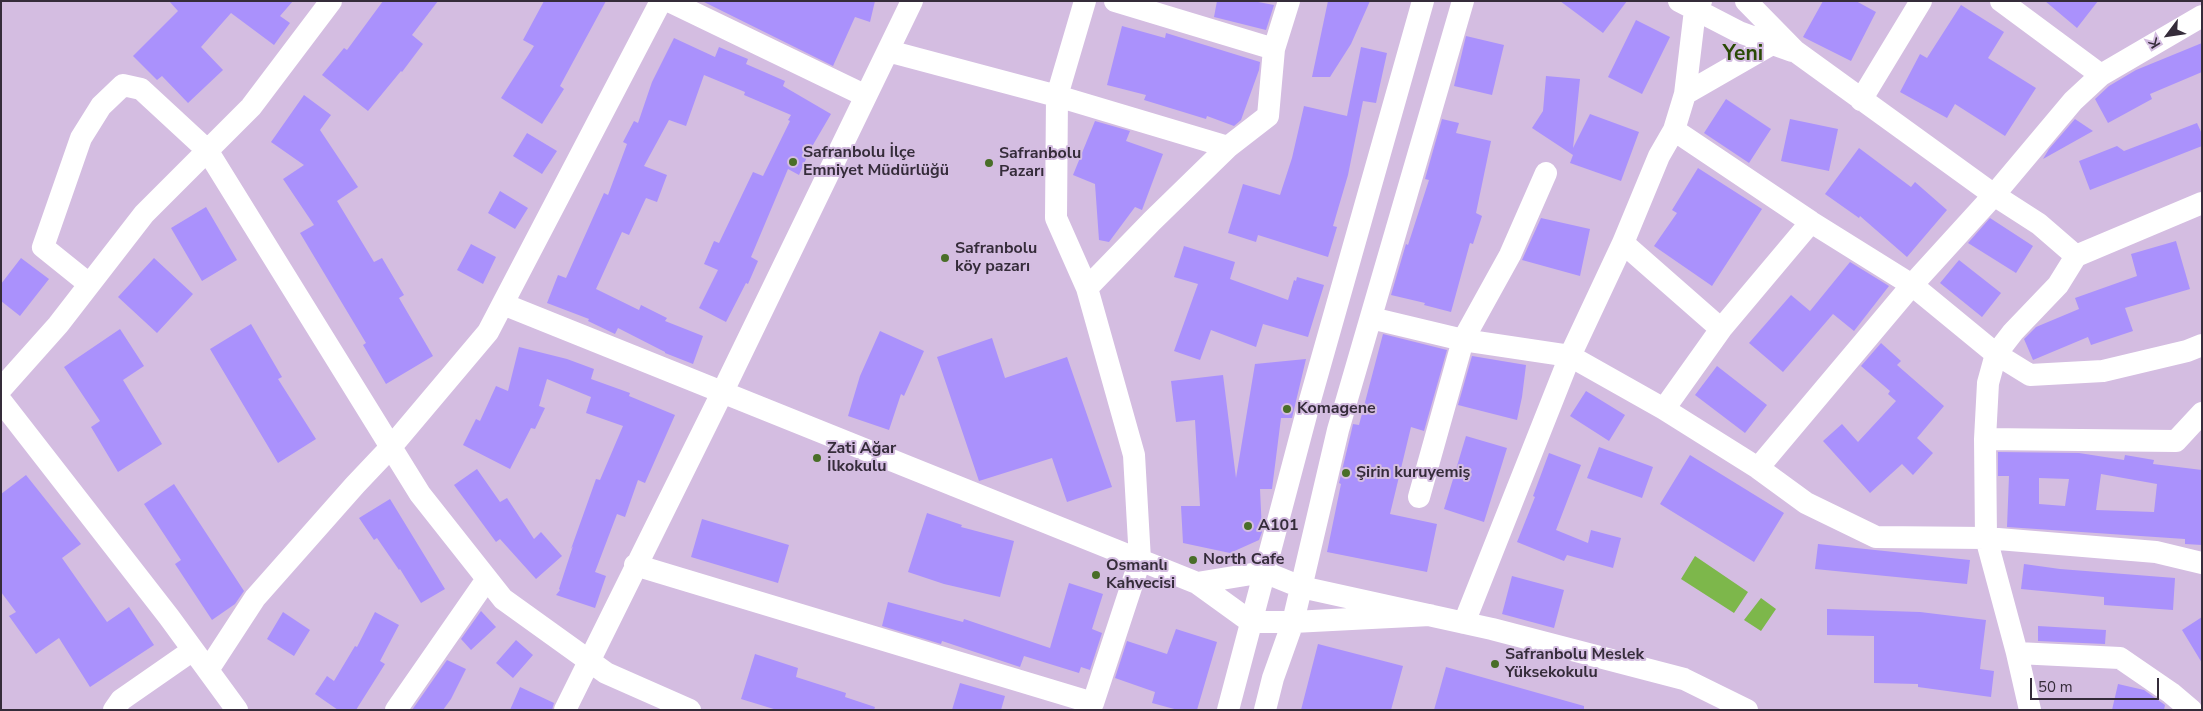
<!DOCTYPE html>
<meta charset="utf-8">
<style>
body{margin:0}
#map{position:relative;width:2203px;height:711px;overflow:hidden;background:#d4bde1;font-family:"Nunito Sans",sans-serif}
canvas{display:block}
.frame{position:absolute;inset:0;border:2px solid #352c3a;pointer-events:none}
.north{position:absolute;left:2143px;top:10px;width:50px;height:50px;-webkit-text-stroke:4px #d4bde1;paint-order:stroke;rotate:239deg;font-size:14px;font-weight:700;line-height:20px;text-align:center;color:#352c3a}
.north::after{content:'';display:block;margin:auto;width:18px;height:22px;background:#352c3a;clip-path:polygon(50% 0,100% 100%,50% 72%,0 100%)}
.scale{position:absolute;left:2030px;top:678px;width:129px;height:22px;box-sizing:border-box;border:2px solid #352c3a;border-top:0;padding-left:6px;font-size:15px;line-height:18px;white-space:nowrap;color:#352c3a;-webkit-text-stroke:4px #d4bde1;paint-order:stroke}
</style>
<div id="map">
<canvas width="2203" height="711"></canvas>
<div class="frame"></div>
<div class="north">K</div>
<div class="scale">50 m</div>
</div>
<script>
const g = document.querySelector('canvas').getContext('2d');
g.lineJoin = 'round';
function paint(path, color) {
  g.fillStyle = color;
  g.fill(path, 'evenodd');
}
function strokePath(path, color, width, dash) {
  g.strokeStyle = color;
  g.lineWidth = width;
  g.lineCap = dash ? 'butt' : 'round';
  g.setLineDash(dash || []);
  g.stroke(path);
}
function write(font, color, halo, rows, align = 'center') {
  g.font = font + ' "Nunito Sans",sans-serif';
  g.lineWidth = 4;
  g.setLineDash([]);
  g.textBaseline = 'middle';
  g.strokeStyle = halo;
  g.fillStyle = color;
  for (const [text, x, y, turn = 0] of rows) {
    g.save();
    g.translate(x, y);
    g.rotate((+turn || 0) * Math.PI / 180);
    g.textAlign = isNaN(turn) ? turn : align;
    if (halo) g.strokeText(text, 0, 0);
    g.fillText(text, 0, 0);
    g.restore();
  }
}
const water = new Path2D(`
 M1695 556 1748 592 1734 613 1681 579Z
 M1761 598 1776 609 1761 631 1744 620Z`);
const building = new Path2D(`
 M169 1H293L280 16 290 23 274 45 231 13 201 47 223 70 188 103 162 76 157 80 133 56 178 11Z
 M383 1H438L412 35 423 44 402 72 401 71 368 111 322 75 344 48 347 50Z
 M544 1H606L560 86 564 89 542 124 501 98 534 46 523 40Z
 M702 1H875L870 22 855 17 833 66Z
 M1217 1H1253L1274 5 1266 30 1214 17Z
 M1328 1H1370L1351 44 1330 77H1312Z
 M1560 1H1627L1603 33Z
 M1823 1H1856L1876 12 1851 61 1803 37Z
 M2045 1H2098L2077 28Z
 M1961 5 2004 32 1988 58 2036 88 2005 136 1955 104 1947 118 1900 92 1920 54 1927 58Z
 M1636 20 1670 37 1642 94 1608 77Z
 M1122 26 1165 38 1166 33 1260 62 1259 70 1241 120 1234 126 1207 116 1206 119 1144 100 1146 95 1107 85Z
 M1466 36 1504 45 1492 95 1454 86Z
 M674 38 715 57 719 47 748 59 746 64 785 81 783 86 831 114 810 150 799 175 788 169 751 257 758 261 748 284 746 283 726 322 699 308 718 270 704 264 714 241 719 243 753 172 763 176 790 121 788 120 791 115 744 95 745 92 704 75 686 126 669 120 644 166 667 175 657 202 646 198 629 235 622 232 596 289 639 310 641 305 667 318 665 321 703 336 693 364 665 353V352L618 328 615 334 588 321 589 319 547 303 558 275 566 278 604 193 608 195 627 144 623 142 634 121 638 123 652 82Z
 M2202 43V72L2150 94 2152 99 2108 123 2095 99 2109 86 2136 70Z
 M1361 47 1387 53 1376 103 1363 101 1348 175 1333 226 1337 227 1328 257 1258 235 1256 242 1228 233 1243 184 1280 195 1292 158 1304 106 1347 116Z
 M1546 76 1580 79 1573 148 1590 114 1639 132 1621 181 1570 163 1573 155 1532 128 1543 111Z
 M304 95 331 115 320 130 358 187 337 201 374 262 382 258 404 295 399 298 433 356 386 384 363 345 366 343 300 233 314 225 283 179 304 165 271 142Z
 M1726 99 1771 129 1749 163 1704 133Z
 M1442 119 1459 123 1456 133 1491 141 1476 213 1482 216 1473 244 1470 243 1451 312 1424 305 1425 303 1391 295 1406 244 1408 245 1429 180 1425 179Z
 M1790 119 1838 129 1829 171 1781 161Z
 M2075 119 2093 131 2043 159 2049 149Z
 M1095 121 1130 131 1126 141 1163 154 1142 210 1135 207 1109 242 1099 240 1095 184 1073 175Z
 M2197 123 2202 134V146L2090 190 2079 161 2117 146 2124 151Z
 M527 133 557 151 542 174 513 156Z
 M1859 148 1911 187 1915 182 1947 210 1907 257 1860 216 1859 218 1825 194Z
 M1698 168 1762 209 1712 286 1654 246 1677 213 1672 210Z
 M500 191 528 208 515 229 488 213Z
 M206 207 237 260 202 281 171 228Z
 M1541 218 1590 229 1580 276 1522 260Z
 M1990 218 2033 246 2016 273 1968 243Z
 M2176 241 2190 289 2125 308 2133 331 2091 345 2088 337 2033 360 2024 339 2036 327 2079 309 2075 298 2137 276 2131 254Z
 M471 244 496 257 483 284 457 270Z
 M1184 246 1235 262 1230 279 1288 300 1294 280 1296 281 1297 277 1324 285 1308 337 1263 324 1256 347 1211 330 1200 360 1174 351 1198 284 1174 277Z
 M21 258 49 279 20 316 1 301V284Z
 M154 258 193 294 157 333 118 297Z
 M1959 260 2001 293 1982 317 1940 283Z
 M1850 262 1889 286 1854 331 1833 314 1783 372 1749 343 1791 295 1810 311Z
 M251 324 282 377 278 379 316 439 278 463 210 349Z
 M120 329 144 366 123 380 162 444 118 472 91 427 100 421 64 367Z
 M880 331 924 351 904 396 901 394 889 430 848 416 860 376Z
 M1383 334 1447 350 1424 431 1411 427 1390 514 1437 524 1427 572 1327 552 1341 484 1339 483 1351 433 1353 424 1359 425Z
 M992 338 1005 378 1067 357 1112 487 1067 502 1052 458 979 481 937 357Z
 M1881 343 1901 361 1897 365 1944 406 1917 438 1933 453 1913 475 1902 464 1870 493 1823 441 1842 424 1858 442 1896 401 1888 394 1890 391 1861 366Z
 M519 347 567 359 594 369 591 379 630 393 629 396 675 415 645 483 638 480 625 517 617 514 595 572 606 576 595 608 556 595 560 590 559 589 573 546 571 549 596 479 600 480 623 426 586 413 591 397 547 379 539 406 545 408 535 429 531 428 510 469 463 445 476 419 480 421 496 386 508 391Z
 M1472 356 1526 365 1522 397 1517 420 1458 405Z
 M1306 359 1292 418H1281L1272 489H1260L1262 532 1259 540 1230 553 1183 543 1181 506H1200L1195 420 1176 422 1171 381 1223 375 1236 478 1255 364Z
 M1717 366 1767 405 1745 433 1695 395Z
 M1586 391 1625 415 1609 441 1570 416Z
 M1466 436 1507 448 1484 522 1444 509Z
 M1599 447 1653 467 1642 498 1587 478Z
 M1998 452 2079 453 2124 460 2125 455 2154 460 2153 464 2202 470V545L2185 544V539L2007 527 2009 476H1998ZM2101 474 2157 484 2154 512 2096 510ZM2039 478 2069 479 2065 506 2039 504Z
 M1549 453 1581 465 1556 530 1588 543 1591 530 1621 538 1613 568 1567 555 1564 561 1517 542 1535 497 1533 496Z
 M1690 455 1784 513 1754 562 1660 504Z
 M477 469 500 502 507 498 534 539 541 532 562 556 536 579 500 539 496 542 454 485Z
 M26 475 81 544 62 558 107 622 129 607 154 645 90 687 59 638 36 654 9 616 16 612 1 592V494Z
 M174 484 244 591 235 604 212 620 175 564 181 560 144 504Z
 M390 499 445 589 421 603 400 569 399 570 377 538 374 540 359 518Z
 M927 513 962 525 961 527 1014 541 1000 597 944 584 908 572Z
 M702 519 789 545 778 583 691 557Z
 M1818 544 1970 560 1967 584 1815 569Z
 M2024 564 2060 569 2175 578 2173 610 2104 605V597L2021 589Z
 M1512 576 1564 590 1554 628 1502 614Z
 M1069 583 1103 594 1092 629 1102 633 1090 670 1081 667 1079 673 1024 656 1020 667 942 641 941 644 882 626 888 602 963 622 964 619 1050 648Z
 M1827 609 1920 612 1986 620 1980 669 1994 671 1991 697 1918 687V684L1874 683V636L1827 635Z
 M481 611 496 627 471 650 461 639Z
 M283 612 310 630 294 656 267 639Z
 M375 612 399 625 380 661 385 664 356 710H338L315 694 327 676 334 681 355 646 357 647Z
 M2202 617V663L2182 630Z
 M2038 626 2106 630 2105 644 2038 641Z
 M1176 629 1217 642 1197 710H1178L1152 703 1155 692 1115 678 1127 641 1167 654Z
 M516 640 533 655 513 678 496 663Z
 M1318 644 1403 666 1391 710H1301Z
 M755 654 798 668 796 677 846 693 845 697 875 707 874 710H777L741 699Z
 M447 660 466 669 451 699 443 710H412Z
 M1446 667 1584 706V710H1434Z
 M960 683 1005 696 1001 710H952Z
 M2118 684 2144 690 2165 705 2164 710H2112Z
 M520 687 554 703 552 710H510Z`);
const minor = new Path2D(`
 M669 1 866 96
 M1115 1 1274 49
 M1679 1 1739 32 1792 51
 M1746 1 1795 51 1994 195 2039 224 2076 256 2202 203
 M2001 1 2101 75
 M888 51 1057 96 1228 147
 M1685 94 1772 44
 M1861 100 1921 1
 M1674 130 1811 222 1912 285 1996 354 2030 375 2103 371 2187 351 2202 345
 M1623 243 1721 329 1811 222
 M89 284 43 247 81 138 101 106 123 85 141 89 207 150 420 494 503 599 606 673 690 710
 M1087 288 1152 221 1228 147 1268 116 1274 49 1289 1
 M503 304 1197 583 1251 622H1293L1430 615
 M1371 318 1463 340 1570 356 1664 409 1758 468 1806 503 1876 537 1986 538 2156 552 2202 563
 M1 389 58 325 144 214 251 107 331 1
 M1 401 169 617 237 710
 M1664 409 1721 329
 M1985 439 2176 441 2202 413
 M1758 468 1912 285 1994 195 2073 101 2101 75 2202 16
 M1419 497 1463 340 1510 255 1546 173
 M635 565 1093 703 1140 560 1134 455 1087 288 1056 218 1057 96 1085 1
 M1197 583 1264 572 1301 587 1492 629 1684 679 1747 710
 M1464 623 1570 356 1623 243 1659 156 1674 130 1685 94 1695 10 1701 1
 M2017 653 2120 658 2171 693 2191 710
 M208 670 255 598 355 485 391 447 488 332 661 1
 M114 710 121 700 193 650
 M396 710 487 579
 M565 710 723 391 912 1
 M1228 710 1309 404 1423 1
 M1265 710 1273 678 1293 622 1338 430 1463 1
 M2030 710 2017 653 1986 538 1985 439 1988 383 1996 354 2013 332 2058 285 2076 256`);
const markers = [
 [793,162,5,"#496e28"],
 [989,163,5,"#496e28"],
 [945,258,5,"#496e28"],
 [1287,409,5,"#496e28"],
 [817,458,5,"#496e28"],
 [1346,473,5,"#496e28"],
 [1248,526,5,"#496e28"],
 [1193,560,5,"#496e28"],
 [1096,575,5,"#496e28"],
 [1495,664,5,"#496e28"]
];
const poiNames = [
 ["Safranbolu İlçe",803,153],
 ["Emniyet Müdürlüğü",803,171],
 ["Safranbolu",999,154],
 ["Pazarı",999,172],
 ["Safranbolu",955,249],
 ["köy pazarı",955,267],
 ["Komagene",1297,409],
 ["Zati Ağar",827,449],
 ["İlkokulu",827,467],
 ["Şirin kuruyemiş",1356,473],
 ["A101",1258,526],
 ["North Cafe",1203,560],
 ["Osmanlı",1106,566],
 ["Kahvecisi",1106,584],
 ["Safranbolu Meslek",1505,655],
 ["Yüksekokulu",1505,673]
];
const districtNames = [
 ["Yeni",1743,55]
];
paint(water, '#7db74b');
paint(building, '#aa91fc');
strokePath(minor, '#fff', 22);
for (const [x, y, r, color] of markers) {
  const dot = new Path2D();
  dot.arc(x, y, r, 0, 2 * Math.PI);
  g.fillStyle = color;
  g.fill(dot);
  strokePath(dot, '#d4bde1', 2);
}
write('bold 16px', '#352c3a', '#d4bde1', poiNames, 'left');
write('bold 21px', '#2a4a05', '#d4bde1', districtNames);
</script>
